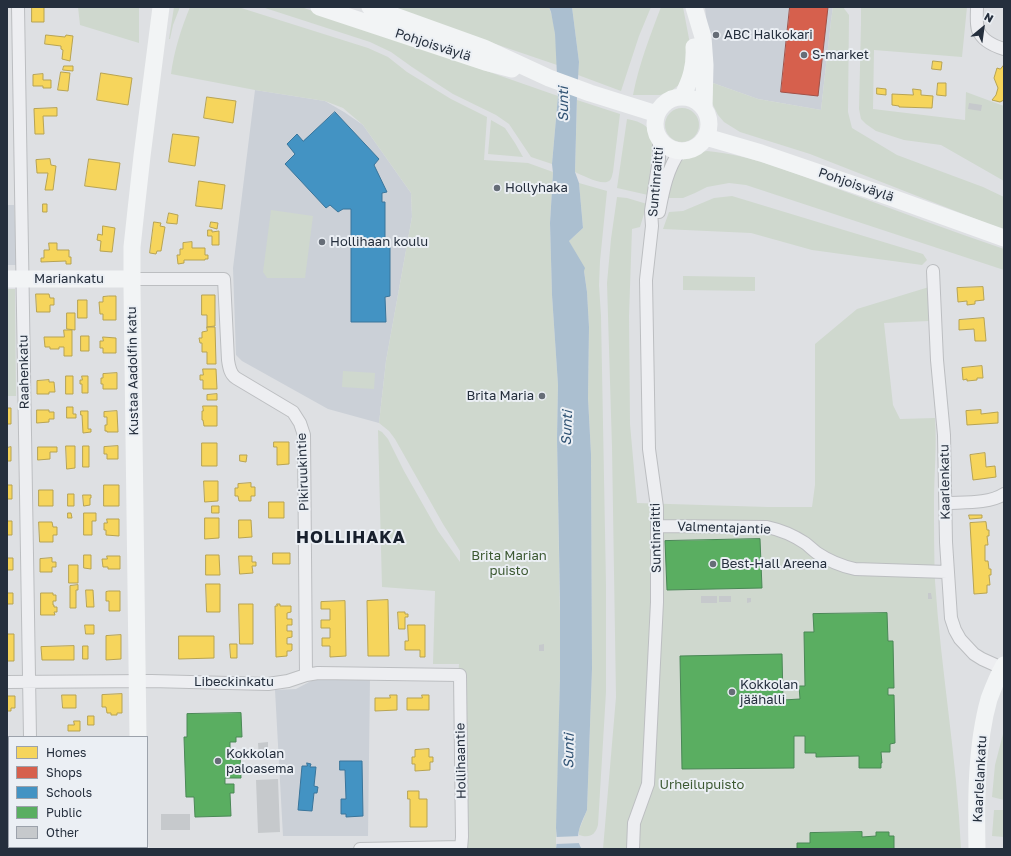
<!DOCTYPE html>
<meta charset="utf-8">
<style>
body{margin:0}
#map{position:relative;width:1011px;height:856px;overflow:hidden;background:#dee0e3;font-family:"Golos Text",sans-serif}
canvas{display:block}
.frame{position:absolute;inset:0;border:8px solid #252f3d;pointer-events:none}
.legend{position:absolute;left:8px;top:736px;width:140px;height:112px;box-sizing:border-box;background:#ebeff4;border:1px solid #9ca2ab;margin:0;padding:5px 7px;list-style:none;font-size:12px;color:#252f3d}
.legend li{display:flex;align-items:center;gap:8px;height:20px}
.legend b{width:20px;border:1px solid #9ca2ab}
.north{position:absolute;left:963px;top:8px;width:40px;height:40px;-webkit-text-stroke:3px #ebeff4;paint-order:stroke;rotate:29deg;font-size:11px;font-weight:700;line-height:16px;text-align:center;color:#252f3d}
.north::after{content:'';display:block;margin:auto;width:14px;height:18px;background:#252f3d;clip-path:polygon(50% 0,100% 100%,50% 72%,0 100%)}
</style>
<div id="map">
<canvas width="1011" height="856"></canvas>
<div class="frame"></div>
<ul class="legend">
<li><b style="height:11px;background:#f6d55c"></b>Homes</li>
<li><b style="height:11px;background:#d6604d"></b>Shops</li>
<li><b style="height:11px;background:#4393c3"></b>Schools</li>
<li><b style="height:11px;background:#5aae61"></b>Public</li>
<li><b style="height:11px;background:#c6c9cc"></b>Other</li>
</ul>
<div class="north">N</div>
</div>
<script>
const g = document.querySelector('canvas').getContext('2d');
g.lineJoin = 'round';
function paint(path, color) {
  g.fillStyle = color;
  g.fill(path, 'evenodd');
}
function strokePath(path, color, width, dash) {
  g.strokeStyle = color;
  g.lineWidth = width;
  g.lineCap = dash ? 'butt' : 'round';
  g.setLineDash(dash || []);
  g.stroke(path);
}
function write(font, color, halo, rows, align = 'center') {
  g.font = font + ' "Golos Text",sans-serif';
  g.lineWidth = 4;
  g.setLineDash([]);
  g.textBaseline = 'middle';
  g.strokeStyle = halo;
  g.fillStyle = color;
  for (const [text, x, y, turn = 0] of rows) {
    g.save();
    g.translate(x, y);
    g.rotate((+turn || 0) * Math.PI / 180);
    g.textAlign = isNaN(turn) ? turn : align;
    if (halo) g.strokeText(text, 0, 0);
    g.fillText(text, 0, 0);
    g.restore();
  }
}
const built = new Path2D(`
 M705 7H833L831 21 821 110 758 99 713 83Z
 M255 90 325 101 344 112 363 125 411 193 412 217 386 361 379 423 328 409 242 361 236 355 233 268Z
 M7 205H14L17 265H7Z
 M325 678H370L368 836H283L275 690 296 689 311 681Z`);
const green = new Path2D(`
 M78 7H139V43L80 25Z
 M174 7H180L173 25 170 39H169Z
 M190 7H238L368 48 388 57 407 72 451 99 487 117 484 160 528 163 553 172 550 223 552 295 558 385 557 438 560 616V678L556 849H467L468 842 458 834V678L459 664H433L435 591 382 587 378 430 382 432 388 439 404 471 438 531 460 562V551L443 524 395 439 389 431 379 423 386 361 412 217 411 193 363 125 343 108 325 101 255 90 171 74C174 51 181 29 190 7Z
 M262 7H301L372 31 558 96 552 164 531 157 509 124 496 115 453 94 436 83 412 67 391 52 370 42Z
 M387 7H549C556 25 556 46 557 65Z
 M572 7H651L639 36 621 91 578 75 579 62Z
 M661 7H683L690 44 681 83 670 92 660 95H633C639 64 650 36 661 7Z
 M833 7H843L849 15 848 112 852 128 897 155 983 187 1004 197V230L810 154 740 132 724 122 718 115 712 103 713 83 758 99 821 110 831 21Z
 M861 7H967L962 57 874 50 873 109 965 120 966 92 1004 106V181L941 145 904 140 876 131 866 124 861 119 859 109 861 24Z
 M577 100 620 114 613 172C612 175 612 179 609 181 602 186 582 175 575 172Z
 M665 125a17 17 0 1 1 34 0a17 17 0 1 1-34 0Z
 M627 119C640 122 645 123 653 135L648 195 617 188Z
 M491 120 505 128 515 143 523 157 488 154Z
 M707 151C753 155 795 174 838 189 893 209 948 230 1004 249V270L746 185 729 183 707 187 695 193 683 198H667C669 190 672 173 676 167 682 157 697 153 707 151Z
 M579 183 607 191 600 261 599 285 601 316 606 585V692L598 825C595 836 589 838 579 835V830L587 810 592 669 591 454 588 398 589 327 587 292 584 271 569 241 583 228Z
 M732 196 923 254 927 260 922 265 812 250 751 233 663 229 669 212 683 211 714 198Z
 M617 197 627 198 647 204 640 227 632 229 629 316 630 424 637 503 768 507H812L815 485V344L857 309 929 287V321L884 323 893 405 900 419 935 418C937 446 934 474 934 502 934 528 934 555 935 581 941 671 957 759 961 849H603L616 697 612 447 607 283 611 239Z
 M271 210 313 216 305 278H267L263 272Z
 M683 276 755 277V291L683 290Z
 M7 289H15L16 396H7Z
 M343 371 375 373 374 389 342 387Z
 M1004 730V800L992 797 995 765Z
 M994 810H1004V837L992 836Z`);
const water = new Path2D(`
 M549 7H572L579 62 577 96 575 172 579 183 583 228 569 241 585 268 584 271 587 292 589 327 588 398 591 454 592 669 587 810C582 822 573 837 582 849H556L557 840 556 828 560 678V603L557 438 558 385 552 295 550 223 553 173 552 164 558 96 555 34 551 12Z`);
const pier = new Path2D(`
 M581 836V843L556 844V837Z`);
const homes = new Path2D(`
 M32 7H44V22H32Z
 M46 35 65 37 66 35 73 36 70 61 62 59 63 50 61 49V46L45 44Z
 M933 61 942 62 941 70 932 69Z
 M1004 65V100L1000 102 992 100 996 95 998 88 994 78 997 68 1000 69Z
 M64 66H73V71L63 70Z
 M61 72 70 73 68 91 58 90Z
 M101 73 132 78 128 105 97 100Z
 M43 74V80H51V88H43V86H33V75Z
 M938 83H946V96L937 95Z
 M877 88 886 89V95L877 94Z
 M913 89 921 90V95L933 96 932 108 899 107V106L892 105V94L913 95Z
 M207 97 236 101 233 123 204 118Z
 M57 108V116H43L44 134H35L34 109Z
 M173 134 199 137 195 166 169 162Z
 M50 159 51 165 56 166 53 190H45L48 173H37L36 160Z
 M89 159 120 163 116 190 85 186Z
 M199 181 225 185 222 209 196 206Z
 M43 204H47V212H43Z
 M169 213 178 215 177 224 167 223Z
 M154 222 161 223 160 226 165 227 161 251H157L156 254 150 253Z
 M211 222 218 223 217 229 210 227Z
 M103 226 115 228 112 252 100 251 101 241 97 240 98 234 102 235Z
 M208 230H212V232L219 231V245H212V236H208Z
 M192 242V248H205V255H208V259H205V260H184V263L178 264 177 255H180V249H183V243Z
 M49 243H57V250H69V257H71V264H66V261L41 262V258H44V250H49Z
 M983 287 984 300 975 301V304L967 305V301L958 302 957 288Z
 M36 294H49L50 298H54V305H50V312H37Z
 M202 295H215V326L207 327V315H202Z
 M109 296H116V320H103V314H100L99 302H103V297Z
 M78 300H87V318H78Z
 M67 313H75V330L67 329Z
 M984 318 986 341H975L974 329 959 330V320Z
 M207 327H215L216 364H207V352H202V343H200L199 338H202V332L207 331Z
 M64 330H72V356H64V347H59V349H50V347H45L44 337H64Z
 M81 336H89V351H81Z
 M103 337 116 338V353H103V348H100V341H103Z
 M982 366 983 378H977V380L967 381V379L963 380 962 368Z
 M203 369H216L217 389H203V380H200V375H203Z
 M117 373V389H103V384H101V378H103V374Z
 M66 376H73V394H66Z
 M82 376H88V393H82V384H80V380H82Z
 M49 380V382H54L55 392H49V394H37V381Z
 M217 394V400H207V395Z
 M203 406H217V426H204L203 420H202V411H203Z
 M67 407H73V414H76V418H67Z
 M7 408H11V424H7Z
 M37 410H49V412H54V419H49V422L37 423Z
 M981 410V414L998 412V423L967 425 966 411Z
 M81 411H88V429H91V432L83 433 82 415H81Z
 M117 411 118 432H107V431H105V425H107V417H104V412Z
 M274 442H289V464L277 465V447H274Z
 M202 443H217V466H202Z
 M66 446H75V468L67 469Z
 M83 446H89V467H83Z
 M118 446V459H107V454H104V447Z
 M11 447V461H7V448Z
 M38 447H57V452H50V459L38 460Z
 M985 453 986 467 995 466 996 477 973 480 970 455Z
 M240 455H247L246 462 240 461Z
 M204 481H218V501L205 502Z
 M251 483V487H255V496H251V501H239L238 496H235V488H238V484Z
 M7 485H12V499H7Z
 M104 485H119V506H104Z
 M39 490H53V506H39Z
 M68 494H74V506H68Z
 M83 495H91V498H90V505L84 506Z
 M269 502H284V518H269Z
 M212 506H219V513H212Z
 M68 513H71L72 518H68Z
 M84 513H96V521H92V535H84Z
 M969 515H982V518L970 519Z
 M205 518H219V538L205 539Z
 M107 519H119V536L106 535V530H104V523H107Z
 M239 520H251L252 537 239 538Z
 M7 521H12V535H7Z
 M39 522H52L53 527H57V535H53V542H40Z
 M986 522 987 530H989V536H987L988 545H985V561H988L989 569H991V575H989L990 585H987V593L974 594 970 523Z
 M273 553H290V564H273Z
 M84 555H91V569L84 568Z
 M206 555H219L220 575H206Z
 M107 556H120V569H108V567H103L102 559H107Z
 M239 556H252V562H256V566H252L253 573 240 574Z
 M7 558H13V570H7Z
 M52 558V562H56V567H52V572H40V559Z
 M69 565H78V583H69Z
 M206 584H220V612H207Z
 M78 585V590H76V608H70V586Z
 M86 590H93L94 607H87Z
 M109 591H120V611H109V601H106V592Z
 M7 593H13V604H7Z
 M41 593H53V595H56V601H53V605H54V607H57V612H54L55 615H41Z
 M388 600 389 656H368L367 601Z
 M345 601 346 656 330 657V646H322V638H330V628H321V620H330V609H321V602Z
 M239 604H253V644H240Z
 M277 604H280V606H291V612L287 613V619H292V625H287V631H292V637L287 638V644H292V650L291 651H287V656L276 657 275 606H277Z
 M398 612H405V614H408V617H405V629H399Z
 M85 625H94V634H86Z
 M408 625H425V657H420V650H405V641H408Z
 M7 634H14V661H7Z
 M121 635V659L106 660V636Z
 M179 636H214V658L179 659Z
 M230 644H237V658H231Z
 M74 646V660H42L41 647Z
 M83 646H88V659H83Z
 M122 694V713H117V715H111V713H107L106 707H102V695Z
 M62 695H76V708H63Z
 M390 695H397V710L375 711V698H390Z
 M422 695H429V710H407V698H422Z
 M7 696H15V708H11V711H7Z
 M88 716H94V725H88Z
 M74 721H80V731H68V725H74Z
 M7 739H9V757H7Z
 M429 749V757H433V762H430V770L415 771V764H412V757H415V750Z
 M7 776H9V794H7Z
 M408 791H419V799H427V827H410V799H408Z
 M7 810H9V825L8 819H7Z`);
const shops = new Path2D(`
 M790 7H828L818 96 781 92Z`);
const schools = new Path2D(`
 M335 112 379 159 374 165 387 192 382 193V202H385V240H390V296L385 297 386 322H351V209H343L338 212 330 205 326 208 285 164 295 154 287 144 297 134 303 141Z
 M340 761H362L363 816 346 817V814H341V799H346L345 770H340Z
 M307 763 311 764 310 767H316L314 786 318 787 317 793H314L312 811 298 810 302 766H307Z`);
const public = new Path2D(`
 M760 539 762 588 667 590 665 541Z
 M887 613 888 641H893L894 688H888V695H894L895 743 890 744V752H881L882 763H881V768H859V756L816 757V753H805V736H794V768L682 769 680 656 782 654 783 700 800 699 799 686H805L804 632H814L813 614Z
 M241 713 242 737H236V742H230V754L240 753 241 778H225V784H234V793H230L231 816 195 817 194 797H186L184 737H187V714Z
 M862 832V837L876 836V832H889V836H894V849H797V843H810V833Z`);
const building = new Path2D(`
 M969 103 982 105 981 111 968 109Z
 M928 593H931L932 599H928Z
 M701 596H717V603H701Z
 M719 596H731V602H719Z
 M747 598H751V602L747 603Z
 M544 644V651H539V645Z
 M268 742V758L259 759 258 743Z
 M269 768V772H262V769Z
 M278 779 280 832 258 833 256 780Z
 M161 814H190V830H161Z`);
const street = new Path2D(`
 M18 7 30 737
 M977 7C977 14 976 23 978 30 982 40 994 46 1004 49
 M659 212C663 191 667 169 680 151
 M933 271 937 360 944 435 946 542 951 618 955 630 960 639 974 654 982 659 1002 668
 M132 279H224L228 360C229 367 230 374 236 378L288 409 293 412 300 423 304 435 306 675
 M946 503C963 502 989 504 1004 494
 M658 526 767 527C781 530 793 535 805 543 809 546 813 550 817 553 829 561 841 566 855 569L947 572
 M7 682 151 681 268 684 288 681 306 675 318 673 460 675 462 837 461 849
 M32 847V849
 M360 849 461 847
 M633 849 634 823 648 784 657 602V507L649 449 646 280 652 226 651 211 659 159V138`);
const secondary = new Path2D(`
 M319 7 485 62 512 69
 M370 7 484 48 549 78 590 93 657 114
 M694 7 703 37 705 65 704 107
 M682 97C691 79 695 67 694 47
 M655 124a27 27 0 1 1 54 0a27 27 0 1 1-54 0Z
 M706 137 761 153 890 197 1004 238
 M7 279H132
 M138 737 132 287V247L136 210 142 156 161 7
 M140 847V849
 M977 849C976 801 976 745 989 699 993 688 998 676 1004 665`);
const markers = [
 [716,35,4,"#666d77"],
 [804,55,4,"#666d77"],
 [497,188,4,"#666d77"],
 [322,242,4,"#666d77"],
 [542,396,4,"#666d77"],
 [713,564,4,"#666d77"],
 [732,692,4,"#666d77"],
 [218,761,4,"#666d77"]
];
const poiNames = [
 ["ABC Halkokari",724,35],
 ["S-market",812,55],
 ["Hollyhaka",505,188],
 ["Hollihaan koulu",330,242],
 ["Brita Maria",534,396,"right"],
 ["Best‑Hall Areena",721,564],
 ["Kokkolan",740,685],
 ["jäähalli",740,700],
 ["Kokkolan",226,754],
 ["paloasema",226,769]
];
const streetNames = [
 ["Pohjoisväylä",433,45,18],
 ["Suntinraitti",656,182,-85],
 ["Pohjoisväylä",856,185,19],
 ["Mariankatu",69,279],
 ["Kustaa Aadolfin katu",133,371,-91],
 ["Raahenkatu",24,372,-91],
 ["Pikiruukintie",303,472,-92],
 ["Kaarlenkatu",945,482,-91],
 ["Valmentajantie",724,528,2],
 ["Suntinraitti",656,538,-91],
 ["Libeckinkatu",234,682],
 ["Hollihaantie",461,761,-91],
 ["Kaarlelankatu",980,779,-87]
];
const parkNames = [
 ["Brita Marian",509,556],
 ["puisto",509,571],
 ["Urheilupuisto",702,785]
];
const waterNames = [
 ["Sunti",564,104,-90],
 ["Sunti",567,428,-88],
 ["Sunti",569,751,-89]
];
const districtNames = [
 ["HOLLIHAKA",351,538]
];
paint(built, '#cbd0d7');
paint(green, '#cfd8ce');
paint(water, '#abbfd0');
paint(pier, '#dee0e3');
paint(homes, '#f6d55c');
strokePath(homes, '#b7a353', 1);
paint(shops, '#d6604d');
strokePath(shops, '#a15148', 1);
paint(schools, '#4393c3');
strokePath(schools, '#3a759b', 1);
paint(public, '#5aae61');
strokePath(public, '#4a8856', 1);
paint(building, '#c6c9cc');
strokePath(street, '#bcbec1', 14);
strokePath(street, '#edeef1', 12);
strokePath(secondary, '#f2f4f5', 17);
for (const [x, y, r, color] of markers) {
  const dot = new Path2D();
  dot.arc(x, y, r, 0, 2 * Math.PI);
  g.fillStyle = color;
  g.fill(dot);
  strokePath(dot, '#ebeff4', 1.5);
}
write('13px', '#252f3d', '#ebeff4', poiNames, 'left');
write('13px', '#252f3d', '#ebeff4', streetNames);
write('13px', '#3c5932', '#ebeff4', parkNames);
write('italic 14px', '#2e5172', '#ebeff4', waterNames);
g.letterSpacing = '1px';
write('bold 17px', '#18202d', '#ebeff4', districtNames);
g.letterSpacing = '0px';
</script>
